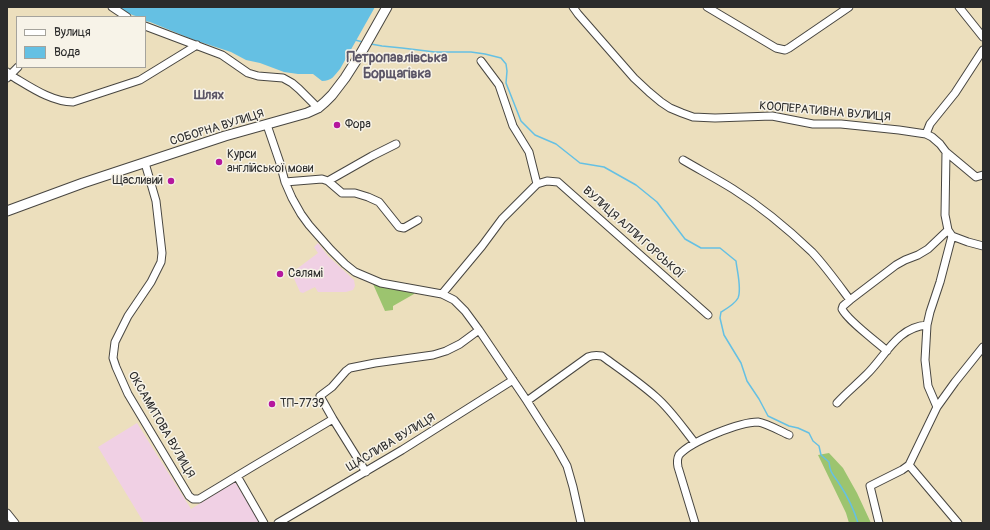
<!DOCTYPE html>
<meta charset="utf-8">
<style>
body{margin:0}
#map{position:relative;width:990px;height:530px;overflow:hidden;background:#ecdfbd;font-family:Pangolin,sans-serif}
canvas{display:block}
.frame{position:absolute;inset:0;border:8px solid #2b2b2b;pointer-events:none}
.legend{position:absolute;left:16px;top:16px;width:130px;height:52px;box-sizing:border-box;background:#f7f3e8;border:1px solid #a5a39c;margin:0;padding:5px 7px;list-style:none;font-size:12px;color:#2b2b2b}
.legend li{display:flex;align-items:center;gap:8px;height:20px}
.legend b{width:20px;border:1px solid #a5a39c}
</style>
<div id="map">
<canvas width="990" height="530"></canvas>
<div class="frame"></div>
<ul class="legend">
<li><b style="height:5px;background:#fff"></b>Вулиця</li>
<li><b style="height:11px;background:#65c0e3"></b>Вода</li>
</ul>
</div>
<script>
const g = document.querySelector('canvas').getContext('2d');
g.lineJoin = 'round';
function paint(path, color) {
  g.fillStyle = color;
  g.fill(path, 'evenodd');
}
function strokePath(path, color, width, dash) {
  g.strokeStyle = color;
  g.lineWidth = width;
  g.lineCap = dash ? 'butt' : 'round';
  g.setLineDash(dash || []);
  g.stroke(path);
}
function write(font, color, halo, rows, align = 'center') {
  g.font = font + ' Pangolin,sans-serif';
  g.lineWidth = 3;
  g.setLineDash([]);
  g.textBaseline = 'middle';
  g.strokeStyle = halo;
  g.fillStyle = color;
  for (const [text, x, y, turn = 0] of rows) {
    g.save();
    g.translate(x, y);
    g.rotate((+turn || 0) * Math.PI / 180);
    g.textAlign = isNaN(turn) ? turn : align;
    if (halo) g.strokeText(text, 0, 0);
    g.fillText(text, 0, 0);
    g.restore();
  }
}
const built = new Path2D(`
 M318 243 328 256 354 280 355 286 353 290 346 292H318L315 287 303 293 300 292 292 274 294 271 318 253 314 247Z
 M137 423 191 509 235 482 260 523H144L98 447Z`);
const green = new Path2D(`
 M373 284 415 291 414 294 393 306V310L385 311Z
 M829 453 843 468 857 493 871 523H849L846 513 818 455Z`);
const water = new Path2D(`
 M118 7H375L340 69C334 76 332 81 322 81L313 74H298L284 72 260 63 246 60 231 52 194 40 150 22 145 21V17C133 17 128 13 118 7Z`);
const stream = new Path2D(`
 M355 40 363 42
 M371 44 382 46 402 48 435 52H471L485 54 501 58 506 64 507 71 506 83 521 121 535 135 556 144 580 163 604 167 636 185 657 202 685 239 701 248H720L736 261C737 271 742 289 738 298 735 304 726 309 721 312L720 318 724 335 741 363 747 381 759 399 768 416 789 426 798 428 809 433 813 441 819 446 821 455 829 462C830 474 834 475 840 485 848 497 854 510 858 523`);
const minor = new Path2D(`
 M112 7 127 17
 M573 7 578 14 634 78 649 92 661 102 670 108 682 113 693 117 715 118 772 116 813 124H841L899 130 926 134 932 137 940 144 946 152 945 215 948 230 952 236 968 242 983 246
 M707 7 776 48 785 50 789 48 849 7
 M959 7 983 37
 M145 26 222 55 248 73 258 76 283 78 292 83 299 89 318 108
 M481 61 499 85 513 126 529 152 537 184
 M7 72 10 75C29 86 51 102 73 102L140 80 197 45
 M7 78 18 67
 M267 125 280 163 285 182 292 198 301 214 309 225 331 250 345 264 355 272 381 283 442 294 454 300 465 311 479 330 527 401 557 448 567 466 573 487 581 523
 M926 134 930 124 955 93 983 50
 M946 152 976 177 983 175
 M683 160C700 170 717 179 733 189 760 206 789 230 812 252 826 267 838 284 850 300L896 265 905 260 918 255 928 249 948 230
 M145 163 156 201 162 253 161 262 151 282 128 316 115 342 113 358 116 367 128 394 189 496 193 499H199L252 467 333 419
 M328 181 342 193H355L368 197 379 202 399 227 404 228 418 220
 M285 182 322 179 328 181 372 156 396 144
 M442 294 482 246 502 219 537 184 547 181 558 182 708 315
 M850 300 843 306 842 309C848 321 876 341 887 351
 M527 401 588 357C593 355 596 355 602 356 620 369 639 382 656 397 671 410 683 428 695 443
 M837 403C846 393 856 385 866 375 885 357 897 327 927 325
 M937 407 928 386 925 360 927 325 930 312 940 282 952 236
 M909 465 958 523
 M366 472 333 419 320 396 332 387 346 371 350 368 375 363 433 355 446 351 460 344 479 330
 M237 476 264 523
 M7 513 15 523
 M278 523 402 450 513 380
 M695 523 678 467C677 462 677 459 679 455 691 441 740 422 758 422 766 423 780 431 789 435
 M879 523 870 486 902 470 909 465 937 407 955 382 983 347`);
const major = new Path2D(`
 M7 211 83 183 225 136 307 113 318 108 325 102 332 95 345 78 361 53 387 7`);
const markers = [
 [337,125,4,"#b5179e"],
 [219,162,4,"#b5179e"],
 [171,181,4,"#b5179e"],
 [280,274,4,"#b5179e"],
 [272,404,4,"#b5179e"]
];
const streetNames = [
 ["КООПЕРАТИВНА ВУЛИЦЯ",825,112,5],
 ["СОБОРНА ВУЛИЦЯ",217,128,-17],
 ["ВУЛИЦЯ АЛЛИ ГОРСЬКОЇ",633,233,42],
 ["ОКСАМИТОВА ВУЛИЦЯ",161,425,60],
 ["ЩАСЛИВА ВУЛИЦЯ",391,443,-31]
];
const poiNames = [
 ["Фора",345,125],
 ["Курси",227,155],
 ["англійської мови",227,169],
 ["Щасливий",163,181,"right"],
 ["Салямі",288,274],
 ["ТП-7739",280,404]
];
const neighbourhoodNames = [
 ["Шлях",209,96]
];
const quarterNames = [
 ["Петропавлівська",397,58],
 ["Борщагівка",397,74]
];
paint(built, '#f0d0e4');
paint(green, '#9cc46f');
paint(water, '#65c0e3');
strokePath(stream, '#65c0e3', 1.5);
strokePath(minor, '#484641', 9);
strokePath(major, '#484641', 11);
strokePath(minor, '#fff', 7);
strokePath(major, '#fff', 9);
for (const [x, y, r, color] of markers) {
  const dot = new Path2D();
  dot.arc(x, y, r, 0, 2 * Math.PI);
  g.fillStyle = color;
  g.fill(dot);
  strokePath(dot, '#f7f3e8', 1.5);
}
write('12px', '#2b2b2b', '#f7f3e8', streetNames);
write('12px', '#2b2b2b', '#f7f3e8', poiNames, 'left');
write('bold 13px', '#5b5566', '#f7f3e8', neighbourhoodNames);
write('bold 14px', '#5b5566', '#f7f3e8', quarterNames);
</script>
